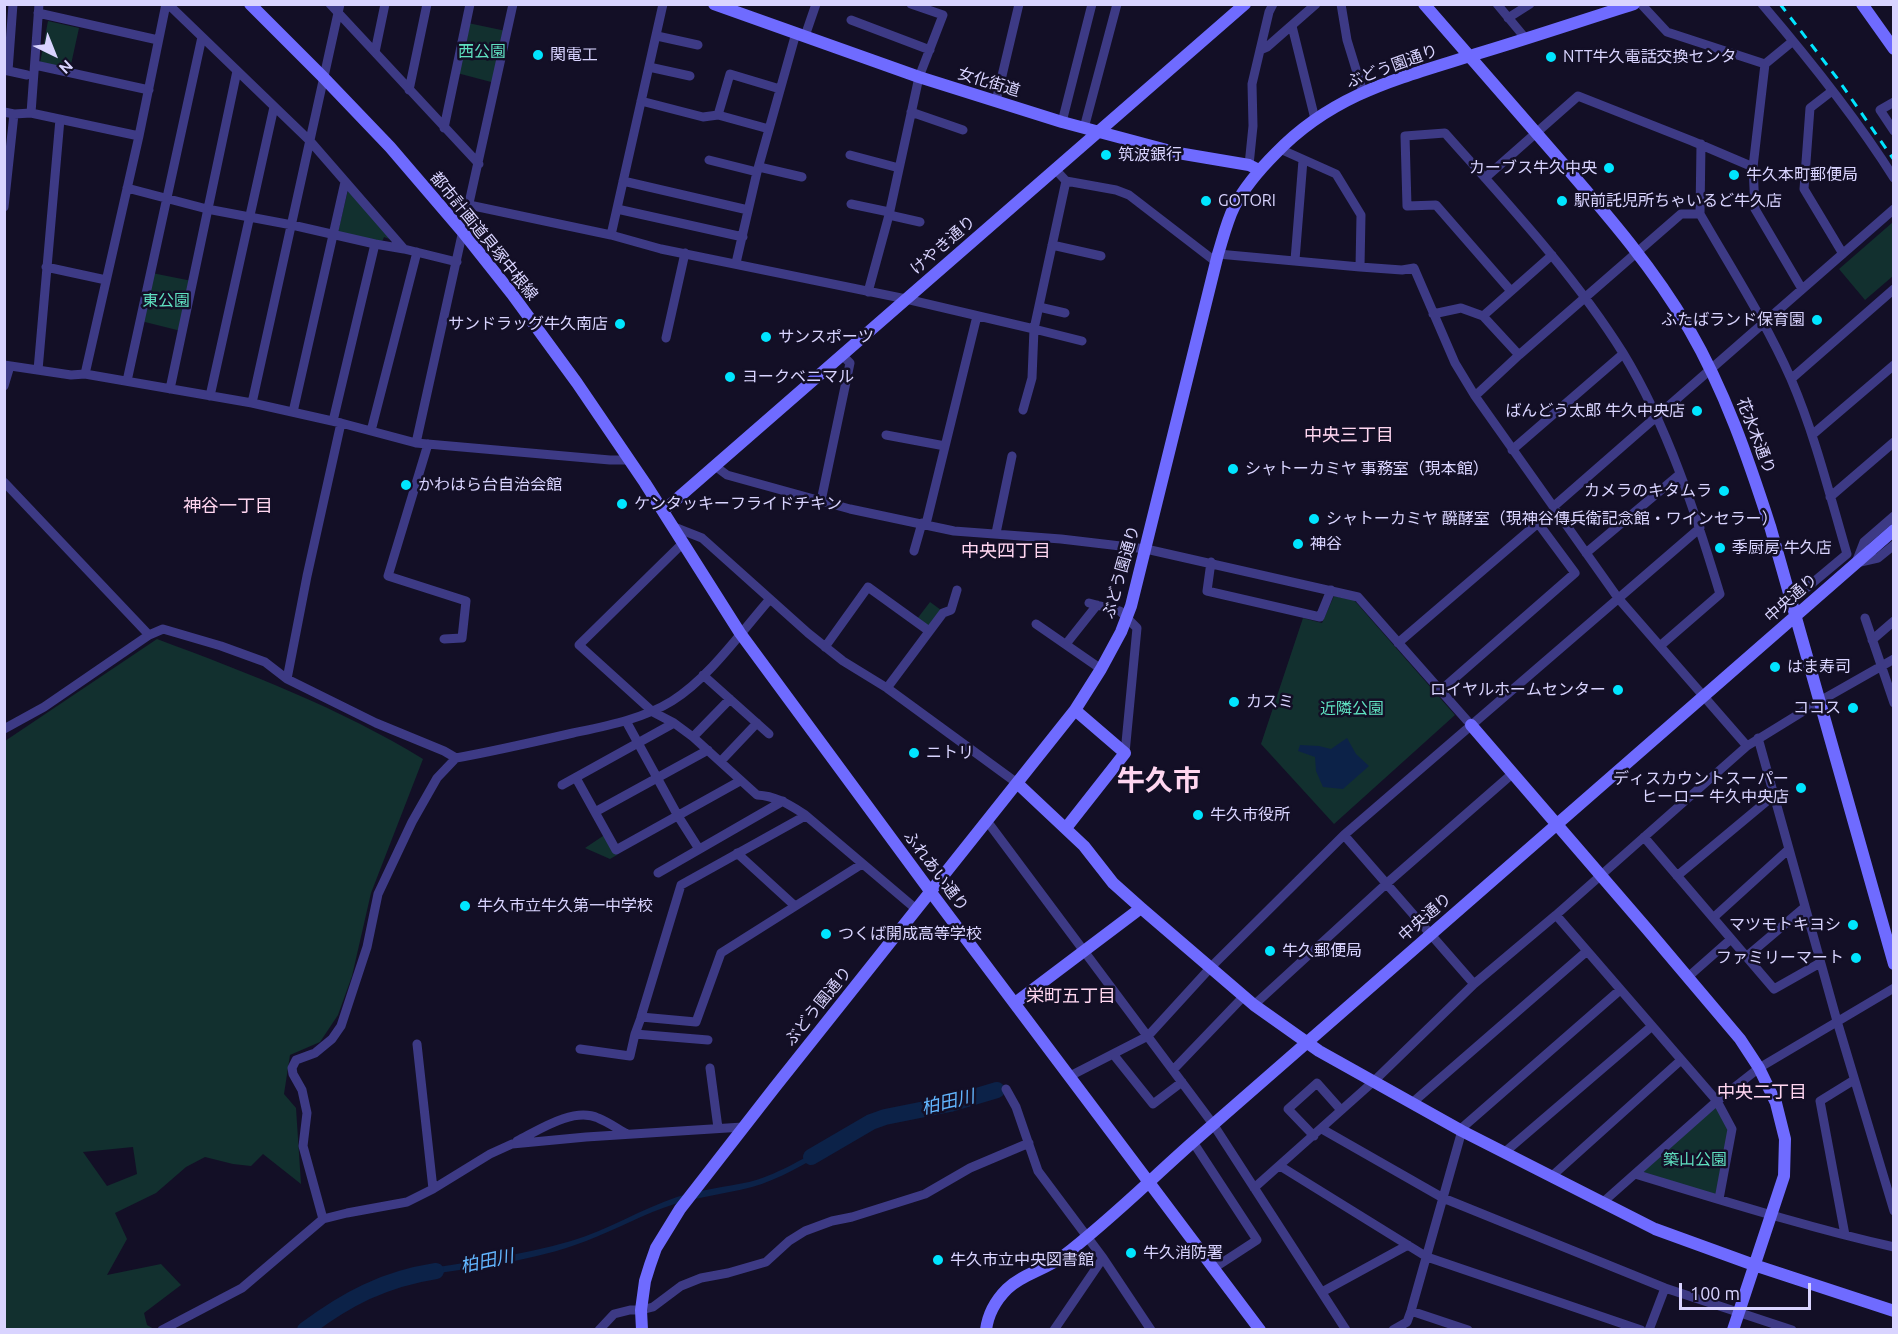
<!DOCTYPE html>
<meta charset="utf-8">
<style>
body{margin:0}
#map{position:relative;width:1898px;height:1334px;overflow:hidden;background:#130f26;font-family:Ubuntu,sans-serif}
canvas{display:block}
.frame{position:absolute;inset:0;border:6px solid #d9d4ff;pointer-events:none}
.north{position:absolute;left:24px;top:24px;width:60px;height:60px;-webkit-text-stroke:4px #130f26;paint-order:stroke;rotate:137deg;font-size:16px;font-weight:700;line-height:24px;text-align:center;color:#d9d4ff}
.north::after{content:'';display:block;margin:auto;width:21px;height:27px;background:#d9d4ff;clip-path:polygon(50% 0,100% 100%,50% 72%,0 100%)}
.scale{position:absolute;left:1679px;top:1283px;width:132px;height:27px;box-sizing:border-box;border:3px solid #d9d4ff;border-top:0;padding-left:8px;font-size:18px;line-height:21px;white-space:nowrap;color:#d9d4ff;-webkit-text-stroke:4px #130f26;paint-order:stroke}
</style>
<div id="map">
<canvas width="1898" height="1334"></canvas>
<div class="frame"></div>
<div class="north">N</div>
<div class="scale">100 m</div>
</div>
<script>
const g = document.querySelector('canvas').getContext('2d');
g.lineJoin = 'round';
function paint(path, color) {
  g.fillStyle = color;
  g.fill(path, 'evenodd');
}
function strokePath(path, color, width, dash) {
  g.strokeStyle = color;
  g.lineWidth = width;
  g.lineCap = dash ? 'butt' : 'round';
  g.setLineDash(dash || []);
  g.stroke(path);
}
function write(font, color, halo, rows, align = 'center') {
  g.font = font + ' Ubuntu,"Noto Sans JP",sans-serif';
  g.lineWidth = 5;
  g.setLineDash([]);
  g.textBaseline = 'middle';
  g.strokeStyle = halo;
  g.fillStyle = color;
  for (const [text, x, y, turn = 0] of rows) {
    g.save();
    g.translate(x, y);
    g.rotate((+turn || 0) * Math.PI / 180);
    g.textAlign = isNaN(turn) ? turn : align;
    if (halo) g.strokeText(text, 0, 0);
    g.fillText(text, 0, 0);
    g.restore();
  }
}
const green = new Path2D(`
 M48 21 79 28 70 69 40 63Z
 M468 23 506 31 495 83 457 73Z
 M348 190 392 240 384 237 382 242 338 232Z
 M1893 222V276L1865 300 1839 269Z
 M152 273 192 281 181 331 141 321Z
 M1334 596 1354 600 1455 715 1334 824 1261 744 1303 618 1322 623Z
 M930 602 941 610 929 627 917 619Z
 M157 639C248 673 340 708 423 759L371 893 352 976 338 1015 320 1042 290 1055 284 1094 296 1108 301 1184 263 1154 251 1166 233 1164 205 1157 186 1167 156 1193 115 1213 127 1239 107 1275 161 1264 181 1285 144 1313 147 1325 154 1329H5V741ZM133 1147 137 1174 107 1186 83 1152Z
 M606 834 617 855 610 859 585 848Z
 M1717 1101 1732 1129 1719 1199 1635 1174Z`);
const water = new Path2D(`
 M1347 738 1356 754 1369 766 1343 789 1323 787 1316 771 1315 757 1298 751 1300 745 1319 746 1331 749Z
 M827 1145 830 1150C806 1163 778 1180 752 1187 722 1195 692 1197 663 1208 633 1219 605 1235 575 1245 524 1263 467 1268 414 1277L413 1271C466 1262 520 1256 571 1241 608 1230 641 1209 677 1197 700 1190 725 1187 749 1182 774 1176 805 1158 827 1145Z`);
const river = new Path2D(`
 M811 1157 871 1122 885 1117 950 1104 997 1090
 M305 1330C346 1299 384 1279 436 1271`);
const street = new Path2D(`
 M168 4 310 141 404 249
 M330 4 479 164
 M1341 4 1347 40 1363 92
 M1497 4 1526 39
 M1641 4 1667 32 1765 64
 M1762 4C1809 59 1855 116 1894 178
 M38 13 158 40
 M1508 18 1530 4
 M851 20 930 50
 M1292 26 1315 119
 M657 36 698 45
 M805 36 816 4
 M1793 41 1765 64 1753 167 1755 209 1802 289
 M1260 50 1267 47 1316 4
 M375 52 385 4
 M35 65 149 90
 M649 67 690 76
 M4 70 27 75
 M8 71 13 4
 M409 90 427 4
 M1832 91 1810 108 1804 189 1843 254
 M641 101 703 117 718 115
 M996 101 1019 4
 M1894 102 1880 110 1894 131
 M4 112 14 114 31 113 139 136
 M911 112 963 130
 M31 113 39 4
 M1062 122 1092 4
 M444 128 470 4
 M1084 128 1117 4
 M769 129 718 115 730 74 780 89
 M1280 149 1336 174 1361 215 1360 267 1402 270 1414 268 1455 363 1475 396 1618 598 1747 746
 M850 155 899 168
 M709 160 757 172
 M1249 165 1253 126 1252 84 1269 12 1273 4
 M759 167 802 177
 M1055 169 1066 181 1116 190 1129 195 1216 262
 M1485 178 1578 96 1692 141 1753 167
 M623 181 748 210
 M127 188 207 209 292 225 375 244 404 249 457 262
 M851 204 889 212
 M469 205 611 235 661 249 906 299 1034 329 1066 181
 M4 207 14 114
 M617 209 743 237
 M1700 214 1701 144
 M889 215 920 222
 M611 235 663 4
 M1052 245 1101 256
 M1218 254 1360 267
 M1295 260 1303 160
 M736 263 757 172 796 33
 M46 267 106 280
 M1511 291 1436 205 1407 206 1405 136 1445 133C1507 203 1573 273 1623 353 1668 427 1695 512 1720 594L1660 646
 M868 292 889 215 919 77 943 15 911 4
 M1039 307 1065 313
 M1433 314 1461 308 1483 316 1519 355
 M1483 316 1552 255
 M666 338 685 253
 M4 365 71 375 85 374 252 403 341 423 416 443 610 460H629
 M38 370 60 119
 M85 374 139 136 166 4
 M1791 379 1894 289
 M127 381 202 37
 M4 386 10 366
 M170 389 237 71
 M210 396 274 107
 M1475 396 1519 355 1681 214H1700C1731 268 1766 322 1791 379 1815 435 1830 496 1847 554L1804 590
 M252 403 340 4
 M1023 410 1032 378 1034 329 1082 341
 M293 412 345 182
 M333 421 375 244
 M371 431 417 252
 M886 435 945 446
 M1812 435 1894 365
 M416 443 513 4
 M428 444 388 576 466 601 462 638 444 639
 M1512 450 1623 354
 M715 466 727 475 850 509 954 531 1061 539 1146 549 1358 597 1471 725
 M4 482 149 635
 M1830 497 1894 442
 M821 501 850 363 842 355
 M1553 507 1894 209
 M926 524 977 316
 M674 527 702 538 808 633 843 661 887 688 1017 783
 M996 533 1012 456
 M683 543 579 645 653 712 674 723 693 737 757 795C776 796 788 804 804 814L916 909
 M914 551 922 523
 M1586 553 1680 474
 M1857 560 1864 542 1894 516
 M1211 562 1207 591 1320 617 1331 590
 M1856 563 1878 558 1894 545
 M1089 603 1120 611 1137 628 1125 753
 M1865 618 1894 703
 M1036 624 1101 669
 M1872 640 1894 621
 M1398 643 1538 523 1575 573 1440 691
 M1066 644 1097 605
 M825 647 868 587 929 631
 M703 675 769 734
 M287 679 307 576 341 423
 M887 688 943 613 951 610 957 590
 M626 721 678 816 699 849
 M4 729 44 707 149 635 163 629 221 646 265 662 287 679 376 723 444 751 456 758C495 751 534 742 573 733 606 726 643 719 672 701 710 677 741 632 770 599
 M693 737 730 699
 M1758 738 1837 1021 1894 1211
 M721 761 757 723
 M576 778 616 850 740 781
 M562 785 674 723
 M595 812 708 750
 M805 816 681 885 641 1017 696 1022 721 953 862 864
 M987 821 1213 1124 1346 1330
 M1344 835 1474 984
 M1644 837 1774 989 1820 963
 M737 853 795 906
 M658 873 783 801
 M1677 876 1773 796
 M1556 915 1717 1101 1732 1129 1719 1199
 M1713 918 1789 849
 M1746 957 1805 907
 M1688 977 1731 939
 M1254 1005 1386 884 1512 774
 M642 1015 635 1034 708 1040
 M417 1044 433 1189
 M580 1049 630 1056 635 1034
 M1113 1054 1153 1104 1182 1082
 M710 1068 718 1128
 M1173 1070 1244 996
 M1070 1076 1148 1036 1211 967 1344 835 1700 528
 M1006 1089 1016 1107 1038 1171 1103 1258 1151 1330
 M1412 1103 1587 951
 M1322 1129 1443 1198 1665 1288 1792 1330
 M1314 1136 1288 1109 1317 1083 1341 1110
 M517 1141C539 1130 573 1107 598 1118 608 1122 618 1129 627 1134
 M1193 1142 1257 1240 1214 1268
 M1505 1152 1652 1026
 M1280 1166 1427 1257 1641 1330
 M1635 1174C1721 1200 1806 1227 1894 1247
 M1552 1176 1681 1060
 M1254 1188 1374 1081 1474 984 1556 915 1747 746 1820 701 1894 659
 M1602 1203 1717 1101 1759 1068 1894 988
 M323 1219 303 1146 307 1113 302 1090 293 1074 292 1068 296 1060 315 1053 332 1039 341 1026 367 947 378 894 412 822 437 778 456 758
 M1845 1235 1820 1101 1854 1080
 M1322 1292 1408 1245
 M1411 1311 1468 1330
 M162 1330 242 1288 323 1219 347 1213 407 1202 433 1189 490 1154 512 1144 586 1137 743 1127
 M599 1330 614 1314 630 1310H641L653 1307 681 1286 701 1278 728 1273 766 1262 789 1241 805 1231 832 1221 852 1217 925 1194 970 1168 1029 1143
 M1054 1330 1103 1258
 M1393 1330 1407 1322 1411 1311 1463 1127 1620 990
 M1649 1330 1665 1288`);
const secondary = new Path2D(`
 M250 4 323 77 390 147 462 231 512 294 577 383 645 483 740 633 930 891 1260 1330
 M714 4 919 77 1062 122 1178 153 1249 165 1259 170
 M1424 4C1471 58 1518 112 1565 166 1610 218 1654 269 1689 329 1725 391 1748 458 1770 526L1894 964
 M1862 4 1894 49
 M663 511 1245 4
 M1471 725 1647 929 1740 1039 1759 1068 1776 1103 1785 1139 1784 1176 1733 1330
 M1017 783 1084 846 1113 883 1141 908 1254 1005 1319 1051 1462 1131 1655 1229 1754 1265 1894 1311
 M1066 828 1125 753 1075 710
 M1015 1003 1141 908
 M642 1330 641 1310 645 1281 650 1265 656 1248 680 1209 775 1087 1075 710 1101 669 1121 632 1131 606 1218 254C1223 238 1227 221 1234 207 1245 186 1260 169 1276 153 1333 94 1397 79 1473 55 1527 39 1580 21 1634 4
 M986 1330C988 1314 996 1300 1007 1289 1022 1274 1045 1270 1062 1257 1108 1222 1150 1180 1193 1142L1894 530`);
const rail = new Path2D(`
 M1780 4 1837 78 1894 160`);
const markers = [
 [538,55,6,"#00e5ff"],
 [1551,57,6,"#00e5ff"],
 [1106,155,6,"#00e5ff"],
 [1609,168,6,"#00e5ff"],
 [1734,175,6,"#00e5ff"],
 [1206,201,6,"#00e5ff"],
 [1562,201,6,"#00e5ff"],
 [1817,320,6,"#00e5ff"],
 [620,324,6,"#00e5ff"],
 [766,337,6,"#00e5ff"],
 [730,377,6,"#00e5ff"],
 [1697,411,6,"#00e5ff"],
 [1233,469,6,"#00e5ff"],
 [406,485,6,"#00e5ff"],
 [1724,491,6,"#00e5ff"],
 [622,504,6,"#00e5ff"],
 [1314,519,6,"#00e5ff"],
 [1298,544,6,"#00e5ff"],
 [1720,548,6,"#00e5ff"],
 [1775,667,6,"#00e5ff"],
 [1618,690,6,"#00e5ff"],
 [1234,702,6,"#00e5ff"],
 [1853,708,6,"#00e5ff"],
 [914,753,6,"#00e5ff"],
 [1801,788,6,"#00e5ff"],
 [1198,815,6,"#00e5ff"],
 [465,906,6,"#00e5ff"],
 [1853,925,6,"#00e5ff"],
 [826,934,6,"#00e5ff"],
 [1270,951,6,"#00e5ff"],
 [1856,958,6,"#00e5ff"],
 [1131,1253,6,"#00e5ff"],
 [938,1260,6,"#00e5ff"]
];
const parkNames = [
 ["西公園",482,52],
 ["東公園",166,301],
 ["近隣公園",1352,709],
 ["築山公園",1695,1160]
];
const poiNames = [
 ["関電工",550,55],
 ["NTT牛久電話交換センタ",1563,57],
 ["筑波銀行",1118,155],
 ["カーブス牛久中央",1597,168,"right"],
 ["牛久本町郵便局",1746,175],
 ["GOTORI",1218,201],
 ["駅前託児所ちゃいるど牛久店",1574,201],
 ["ふたばランド保育園",1805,320,"right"],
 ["サンドラッグ牛久南店",608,324,"right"],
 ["サンスポーツ",778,337],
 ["ヨークベニマル",742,377],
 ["ばんどう太郎 牛久中央店",1685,411,"right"],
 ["シャトーカミヤ 事務室（現本館）",1245,469],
 ["かわはら台自治会館",418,485],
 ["カメラのキタムラ",1712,491,"right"],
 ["ケンタッキーフライドチキン",634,504],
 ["シャトーカミヤ 醗酵室（現神谷傳兵衛記念館・ワインセラー）",1326,519],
 ["神谷",1310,544],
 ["季厨房 牛久店",1732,548],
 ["はま寿司",1787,667],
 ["ロイヤルホームセンター",1606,690,"right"],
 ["カスミ",1246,702],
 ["ココス",1841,708,"right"],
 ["ニトリ",926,753],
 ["ディスカウントスーパー",1789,779,"right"],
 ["ヒーロー 牛久中央店",1789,797,"right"],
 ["牛久市役所",1210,815],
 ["牛久市立牛久第一中学校",477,906],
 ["マツモトキヨシ",1841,925,"right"],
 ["つくば開成高等学校",838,934],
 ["牛久郵便局",1282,951],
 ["ファミリーマート",1844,958,"right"],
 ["牛久消防署",1143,1253],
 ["牛久市立中央図書館",950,1260]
];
const streetNames = [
 ["ぶどう園通り",1392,66,-20],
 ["女化街道",989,82,17],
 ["都市計画道貝塚中根線",484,236,51],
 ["けやき通り",943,245,-41],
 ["花水木通り",1756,436,69],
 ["ぶどう園通り",1121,572,-74],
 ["中央通り",1791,598,-42],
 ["ふれあい通り",936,871,53],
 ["中央通り",1425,917,-41],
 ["ぶどう園通り",818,1006,-51]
];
const neighbourhoodNames = [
 ["中央三丁目",1349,435],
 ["神谷一丁目",228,506],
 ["中央四丁目",1006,551],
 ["栄町五丁目",1071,996],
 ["中央二丁目",1762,1092]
];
const waterNames = [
 ["柏田川",948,1102,-13],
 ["柏田川",487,1261,-12]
];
const townNames = [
 ["牛久市",1159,781]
];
paint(green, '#12302f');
paint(water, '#0c2248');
strokePath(river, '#0c2248', 16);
strokePath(street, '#3d3a85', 9);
strokePath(secondary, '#6f6bff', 12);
strokePath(rail, '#00e5ff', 3, [9, 8]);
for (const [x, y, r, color] of markers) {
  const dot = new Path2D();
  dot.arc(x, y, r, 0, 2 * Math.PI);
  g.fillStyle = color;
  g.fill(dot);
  strokePath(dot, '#130f26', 2);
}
write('16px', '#5fe0c0', '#130f26', parkNames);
write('16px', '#d9d4ff', '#130f26', poiNames, 'left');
write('16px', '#d9d4ff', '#130f26', streetNames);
write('18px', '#ffd6f0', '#130f26', neighbourhoodNames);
write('italic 18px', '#62b6ff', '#130f26', waterNames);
write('bold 28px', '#ffd6f0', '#130f26', townNames);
</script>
